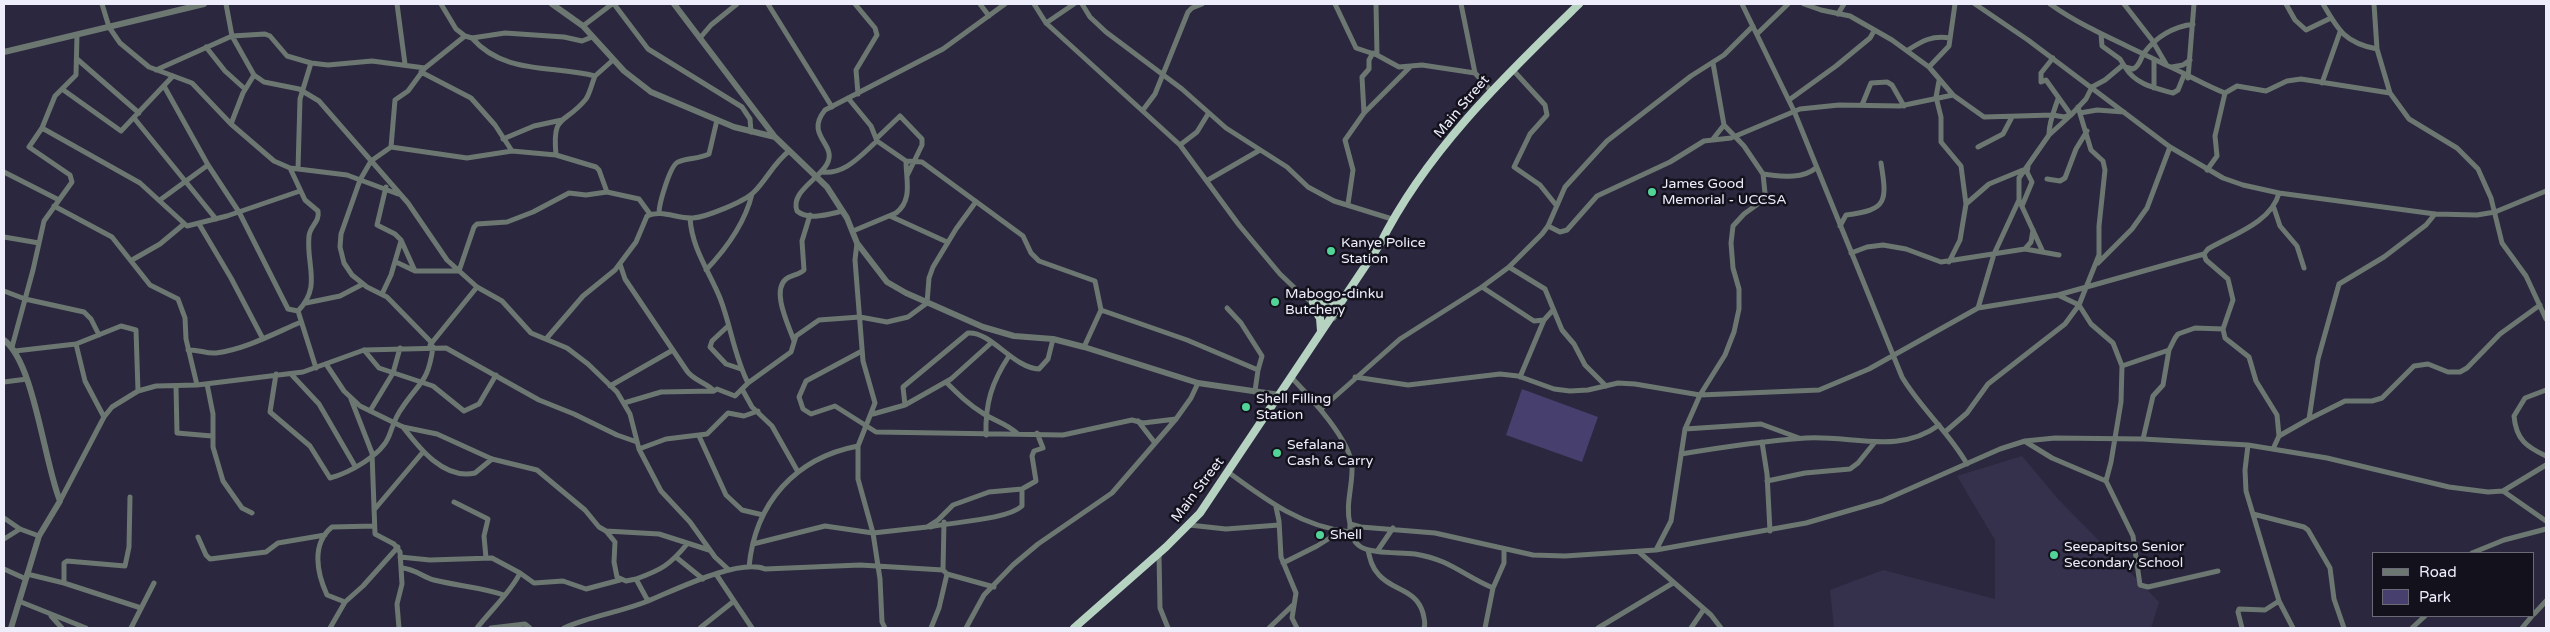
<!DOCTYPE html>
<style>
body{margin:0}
#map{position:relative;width:2550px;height:632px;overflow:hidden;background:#2b273e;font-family:"Varela Round",sans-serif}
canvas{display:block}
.frame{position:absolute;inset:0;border:5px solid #eeedfc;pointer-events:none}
.legend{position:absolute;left:2372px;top:552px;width:162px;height:65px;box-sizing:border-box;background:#13121c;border:1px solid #6b6a76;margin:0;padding:6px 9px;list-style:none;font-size:15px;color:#eeedfc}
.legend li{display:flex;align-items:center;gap:10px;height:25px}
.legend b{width:25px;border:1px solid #6b6a76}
</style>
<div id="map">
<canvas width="2550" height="632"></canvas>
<div class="frame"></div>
<ul class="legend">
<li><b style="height:6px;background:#6b7770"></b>Road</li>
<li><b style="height:14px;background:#473f6d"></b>Park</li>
</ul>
</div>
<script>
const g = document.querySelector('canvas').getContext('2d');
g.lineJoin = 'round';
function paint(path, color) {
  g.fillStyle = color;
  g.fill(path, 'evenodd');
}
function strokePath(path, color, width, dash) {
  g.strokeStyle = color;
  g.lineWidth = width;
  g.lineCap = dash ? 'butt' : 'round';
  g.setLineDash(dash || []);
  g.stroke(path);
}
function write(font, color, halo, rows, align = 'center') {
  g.font = font + ' "Varela Round",sans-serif';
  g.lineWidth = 5;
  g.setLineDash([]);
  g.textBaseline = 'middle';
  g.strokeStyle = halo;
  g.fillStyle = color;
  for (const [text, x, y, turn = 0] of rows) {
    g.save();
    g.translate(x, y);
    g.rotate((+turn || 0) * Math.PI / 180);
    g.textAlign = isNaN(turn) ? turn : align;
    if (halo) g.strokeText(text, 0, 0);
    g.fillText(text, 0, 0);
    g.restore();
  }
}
const built = new Path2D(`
 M2022 456 2058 499 2159 602 2151 628H1834L1830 590 1883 570 1995 599V540L1957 476Z`);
const green = new Path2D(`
 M1522 389 1598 417 1582 462 1506 435Z`);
const minor = new Path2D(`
 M102 4 109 27 120 43 149 67 192 83 231 124 274 161 290 168 347 175 398 194
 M226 4 232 36 254 75 264 82 299 89 319 101 408 203 447 260 477 287 502 301 531 333 567 348 588 364 617 392 630 414 639 449 661 491 690 522 715 557 729 570
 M397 4 405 64
 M441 4 456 29 465 36 472 38 505 33 564 37 582 41 592 37
 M614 4 648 49 742 107 750 119 751 132
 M768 4 832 107
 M855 4 875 28 877 35 856 70 858 94
 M980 4 989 16
 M1034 4 1046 23 1180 145 1239 225 1280 274 1302 295 1334 318
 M1082 4 1090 17 1106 32 1182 89 1226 128 1287 167 1308 187 1334 201 1392 219
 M1335 4 1356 48 1377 55 1399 67 1422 65 1475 73
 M1376 4 1377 55
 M1461 4 1475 73 1491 91
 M1742 4 1794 111 1902 377C1921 409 1949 432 1967 464
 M1804 4 1821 10 1850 16 1892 40 1929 67 1953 95 1984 117 2053 115 2064 117 2071 115 2086 99 2092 87 2105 80 2123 65
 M1975 4 2028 40 2170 147 2223 178 2243 185 2279 193 2435 214 2477 215 2495 212 2546 191
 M2050 4C2085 29 2127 45 2166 65 2187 74 2204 85 2225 93L2215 136 2217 156 2207 170
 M2124 4 2152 40 2166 64
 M2286 4 2295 20 2306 30 2331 18
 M2323 4C2338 30 2345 43 2377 49
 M2374 4 2377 49 2390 93 2409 119 2457 148 2478 169 2491 198 2502 243 2526 276 2546 319
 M1838 14 1844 4
 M1046 23 1074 4
 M583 26 612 4
 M1757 34 1788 4
 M2101 34 2102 46 2120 59 2125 67 2133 69C2140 66 2140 59 2144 53 2156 37 2173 27 2193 24
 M472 38C504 75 553 65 595 76L613 60
 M700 38 711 25 737 4
 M206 47 225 71 245 89
 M1908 50C1922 41 1932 35 1950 38
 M77 59 139 113
 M1929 67 1949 46 1955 4
 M2125 67C2136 85 2155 88 2173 93L2178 90 2184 75
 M2172 67 2183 65 2190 60
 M1512 69 1545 105 1547 115 1530 134 1514 167 1540 185 1556 205
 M156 70 232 36 265 34 270 36 287 56 311 63 328 65 372 61 425 68
 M421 72 471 98 495 125 512 151
 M2188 78 2194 4
 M1939 81 1936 97 1941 117V142L1961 166 1966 204 1960 240 1949 262
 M2322 83 2340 32
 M164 86 208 165 239 212 288 309 298 311
 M2154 88V59
 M62 89 121 131 173 76
 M2225 93 2237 86 2266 91 2287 81 2301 79 2390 93
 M1789 100 1836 66 1870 38 1874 31
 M1862 105 1871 83 1887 82 1892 85 1904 106
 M1143 110 1155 94 1188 12 1192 8 1202 4
 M1364 113 1362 77 1369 69V60L1373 53
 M2080 113 2097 110 2124 112
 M134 118 216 219
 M231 124 243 93 254 75
 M42 128 140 183 187 226 227 216 300 191
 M2049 134C2049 122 2054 111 2058 99
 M877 138 900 116 922 139V145L907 176
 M503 139 534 126 562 120
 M1713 139 1724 125
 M1180 145 1197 132 1208 114
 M391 147 467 158 512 151 556 155 596 167 599 170 607 192 639 199 650 214
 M1978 147 2003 134 2012 117
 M556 155C552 112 564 126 586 99 590 93 592 83 595 76
 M906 161 922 162 1023 236 1031 253 1039 261 1095 281 1101 310 1084 347
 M290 168 305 200 318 211C320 222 310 226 309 236 306 266 322 286 298 311L316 368
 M298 169 300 99 311 63
 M4 172 59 200
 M821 172C845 175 860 156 877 141L871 126 848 98
 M1763 174C1781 176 1801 180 1816 168
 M2047 179 2060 181 2065 178 2076 149 2087 131
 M1208 180 1260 150
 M386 187 377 225 395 234 401 240 415 271H459
 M160 200 208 165
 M2019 200 2043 252
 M1348 204 1353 170 1345 140 1364 113 1410 67
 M1966 204 1989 184 2023 170
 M54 206 112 237 150 285 178 299 185 318 186 339 197 385
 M2022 206 2032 182 2027 172 2028 167
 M2274 208 2280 226 2297 246 2304 268
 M843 211C829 214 809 221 797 211 790 192 819 179 827 164 838 144 804 136 825 110L943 49 1005 4
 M659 213C659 204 670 165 678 162 687 158 699 159 709 154L717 120
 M890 216 947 242
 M690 218C692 249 709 271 720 298 731 326 734 356 748 383
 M199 224 231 278 263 339
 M1548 226 1560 232 1567 230 1597 196 1670 162 1704 141 1731 138 1800 109 1839 105 1900 106 1953 95
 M1840 226 1846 215C1888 210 1887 201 1881 163
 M853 231 896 213C913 200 906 180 906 161L877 141
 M4 237 39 243
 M857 243 855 260 863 361 875 403 858 446V479L873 533 880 579 882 622 885 628
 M2025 249 2031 242 2033 230
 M1851 253 1867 247 1883 245 1906 249 1941 262 2025 249 2059 255
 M2204 254 2206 260 2228 279 2233 300 2223 329 2225 338 2249 357 2256 381 2277 415 2279 436
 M132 260 160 244 184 224
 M396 262 415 271
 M2098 263 2132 229 2147 208 2170 147
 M620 264 625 279 687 371C694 381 706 382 714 391
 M1509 267 1545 289 1562 330 1574 344 1585 365 1606 386
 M706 270C726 249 745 223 752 194
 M459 271 474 227 477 224 507 222 533 212 569 193 586 195 607 192
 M1482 287 1534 321 1544 320 1553 310
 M4 291 25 299 84 312 91 319 99 335
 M382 294 391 275 401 241
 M306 303 340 296 363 284
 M1227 308 1241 323 1262 356 1258 370
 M1978 308 1994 254 2019 200V178L2049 135 2071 115 2046 80 2041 82V73L2053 58
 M1101 310 1187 340 1258 370 1255 391
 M728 326 712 341 710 347 726 364 741 369
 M546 339 583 296 615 270 636 242 647 216C662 209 677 219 693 218 706 217 744 202 754 192 767 179 773 164 789 151
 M794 341C789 326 771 291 786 279 791 275 799 275 804 270L802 241 810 215
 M432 343 387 297 367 287 352 275 344 263 340 247 341 234 360 180 371 161 391 147 395 100 408 91 425 68 465 36
 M76 344 85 381 104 417
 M430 345 477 287
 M12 347 33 270 44 221 72 182 70 175 29 147 42 128 55 96 76 75 77 35
 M188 350C198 349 206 354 216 353 246 349 273 334 301 322
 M364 350 379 368 433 386 464 411 479 404 496 375
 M15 351 76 344 121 326 136 330 138 391
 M862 351 806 381 799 397 803 409 811 414 835 406 876 432 1063 435 1132 420 1143 423 1176 419
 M326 364 344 391 360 406 403 427 437 434 492 459 537 470 585 510 599 527 606 531 659 534 709 550
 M2122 366 2169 350
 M276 374 270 412 310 446 330 478C349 473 382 455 389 436 393 426 395 417 402 408 420 381 428 383 433 347
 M291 374 319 404 355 466
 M1355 377 1408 385 1500 374 1518 376 1554 389 1570 391 1588 390 1618 383 1635 384 1700 395 1819 390 1869 369 1978 308 2058 295 2204 254 2208 249C2232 235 2272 222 2279 193
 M1520 377 1544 320
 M1292 378C1310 397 1350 439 1352 466 1353 485 1345 505 1350 524L1361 527 1435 533 1533 555 1565 556 1656 550 1806 523 1882 501 2000 449 2025 441 2055 438 2143 439 2248 445 2327 458 2449 487 2488 492 2503 491 2546 465
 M4 382 27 379
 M946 382C958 394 969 405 984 414 997 422 1006 423 1018 434
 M207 384 213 414V447L223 481 242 508 252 513
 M176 386 177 433 212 436
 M610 386 673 350
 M742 389 752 407 772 426 798 472
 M2546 390 2525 398 2514 416C2516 440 2527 447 2546 456
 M351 399 372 453 375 534 394 544 400 552 402 584 397 604 399 628
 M624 403 661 392 714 391 717 389 735 396 748 383 791 352 796 336 819 320 860 317 887 322 908 317 927 303 929 278 933 267 956 229 975 203
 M905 405 951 379 991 343
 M1321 409 1400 339 1482 287 1509 267 1542 234 1548 226 1565 187 1607 141 1691 76 1724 55 1753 26
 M370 411 393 373 400 348
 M873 414 905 405 903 387 968 333C991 331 1013 368 1039 369L1048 359 1053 339
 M2309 419 2345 401H2372L2382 398 2414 366 2428 364 2448 372H2460L2467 368 2500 334 2540 305
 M1138 421 1155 443
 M403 427C419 448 444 480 475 473L492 459
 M1685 429 1761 424 1799 438
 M1945 432 1967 413 1988 384 2065 324 2079 305 2099 255V226L2105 170 2103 161 2091 150 2078 107
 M986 435C985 403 992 382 1009 356
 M699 436 726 495 742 510 763 515
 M2143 439 2153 396 2163 385 2169 350 2175 338 2178 334 2195 328 2223 329
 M1762 442 1767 474 1770 531
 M2026 442 2052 458 2106 481 2111 462 2121 402 2122 366 2113 343 2091 324 2079 305 2058 295
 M2248 445 2245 470 2246 491 2279 601 2293 628
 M639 449 666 439 707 434 728 413 744 416 758 411
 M2273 449 2279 436 2309 419 2318 359 2339 284 2384 257 2426 225 2435 214
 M1681 454C1723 447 1764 441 1806 438 1851 435 1899 455 1939 425
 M1228 472C1266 500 1302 527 1350 532
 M1767 481 1805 473 1850 469 1858 463 1875 442
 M2106 481 2133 536 2140 585 2148 587 2218 571
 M2503 491 2546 521
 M60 501 104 417 112 407 138 391 156 386 197 385 303 372 364 350 446 348 539 400 574 414 617 435 637 442
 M454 502 488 519 484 536 486 558
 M1276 507 1279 521 1281 557 1296 593 1292 618 1297 628
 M374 510 423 452
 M2253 514 2304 527 2308 530 2330 568 2334 599 2344 628
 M4 518 20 529 39 536
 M1350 524C1349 532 1353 542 1361 547 1372 554 1401 552 1415 554 1451 560 1462 575 1493 588
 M1189 525 1226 529 1279 525
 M930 527C951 522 1007 520 1022 506V489
 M606 531 615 542 614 562 617 577 626 581 636 579 648 601
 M198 537 206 555 210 559 266 552 278 543 325 535
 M4 539 20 529
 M753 544 825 526 873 533 927 527 938 520 953 505 989 492 1022 489 1036 481 1032 456 1034 451 1043 448 1037 433
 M1368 550C1370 559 1372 568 1379 575 1393 591 1416 589 1423 613 1424 619 1426 623 1424 628
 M1378 550 1393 528
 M1656 550 1671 521 1685 429 1700 395 1725 355 1734 332 1739 309V289L1733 268 1731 243 1733 226 1744 214 1762 201 1765 193 1763 174 1744 146 1724 125 1713 63
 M1639 552 1711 615 1721 628
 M2472 553 2504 540 2546 529
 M1159 554 1160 608 1168 628
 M400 557 430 560 492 558 520 573C511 592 490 611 477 628
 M677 558 703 579
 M1283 563 1317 546 1341 531
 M749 567C755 503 795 458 858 446
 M402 568C415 569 423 577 434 580 458 586 481 587 504 595
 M4 569 26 579
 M943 570 944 522
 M520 573 534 583 563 581 586 589 620 580
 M27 574 64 583 141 608
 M716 574 752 628
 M636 579C661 570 670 565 687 544
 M64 583V563L67 561 125 566 129 547 130 497
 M21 602 86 628
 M345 602 327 595C317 573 311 544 332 527L374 526
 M2534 614 2546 601
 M51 616 62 628
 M131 628 154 583
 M330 628 345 602 363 586 398 547
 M491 628 525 624 530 628
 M564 628C591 616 621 612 648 601 675 590 739 558 765 569L860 565 943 570 947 574 994 587
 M700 628 734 601
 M931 628 939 608 947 574
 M966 628 984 595 1013 565 1038 544 1112 493 1176 419 1191 398 1198 383
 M1269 628 1294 604
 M1485 628 1493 588 1504 563V550
 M1598 628 1673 583
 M1691 628 1704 609
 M2242 628 2238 612 2239 609 2265 610 2279 601
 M2412 628 2425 616
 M2522 628 2532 616`);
const tertiary = new Path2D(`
 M552 4 583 26 624 71 651 92 734 127 775 137 827 187 847 218 857 243 887 282 906 293 983 327 1014 336 1053 339 1084 347 1198 383 1280 395
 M674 4 775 137
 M4 52 204 4
 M4 340C34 362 44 462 60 501L39 536 11 628`);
const trunk = new Path2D(`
 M1380 244C1427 150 1505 76 1579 4
 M1313 302 1328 306 1339 305
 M1313 307 1320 318 1321 331
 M1074 628 1166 547 1200 513 1382 241`);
const markers = [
 [1652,192,5,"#52d397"],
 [1331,251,5,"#52d397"],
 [1275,302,5,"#52d397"],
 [1246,407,5,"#52d397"],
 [1277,453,5,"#52d397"],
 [1320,535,5,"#52d397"],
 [2054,555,5,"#52d397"]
];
const streetNames = [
 ["Main Street",1462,107,-50],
 ["Main Street",1198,490,-53]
];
const poiNames = [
 ["James Good",1662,184],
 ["Memorial - UCCSA",1662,200],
 ["Kanye Police",1341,243],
 ["Station",1341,259],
 ["Mabogo-dinku",1285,294],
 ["Butchery",1285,310],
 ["Shell Filling",1256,399],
 ["Station",1256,415],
 ["Sefalana",1287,445],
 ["Cash & Carry",1287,461],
 ["Shell",1330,535],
 ["Seepapitso Senior",2064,547],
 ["Secondary School",2064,563]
];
paint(built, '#35314d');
paint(green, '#473f6d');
strokePath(minor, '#6b7770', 5);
strokePath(tertiary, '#6b7770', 6);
strokePath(trunk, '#b6d3c2', 8);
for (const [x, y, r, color] of markers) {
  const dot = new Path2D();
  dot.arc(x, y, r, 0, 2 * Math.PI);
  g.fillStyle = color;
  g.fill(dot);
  strokePath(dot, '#13121c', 2);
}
write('14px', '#eeedfc', '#13121c', streetNames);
write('14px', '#eeedfc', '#13121c', poiNames, 'left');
</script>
